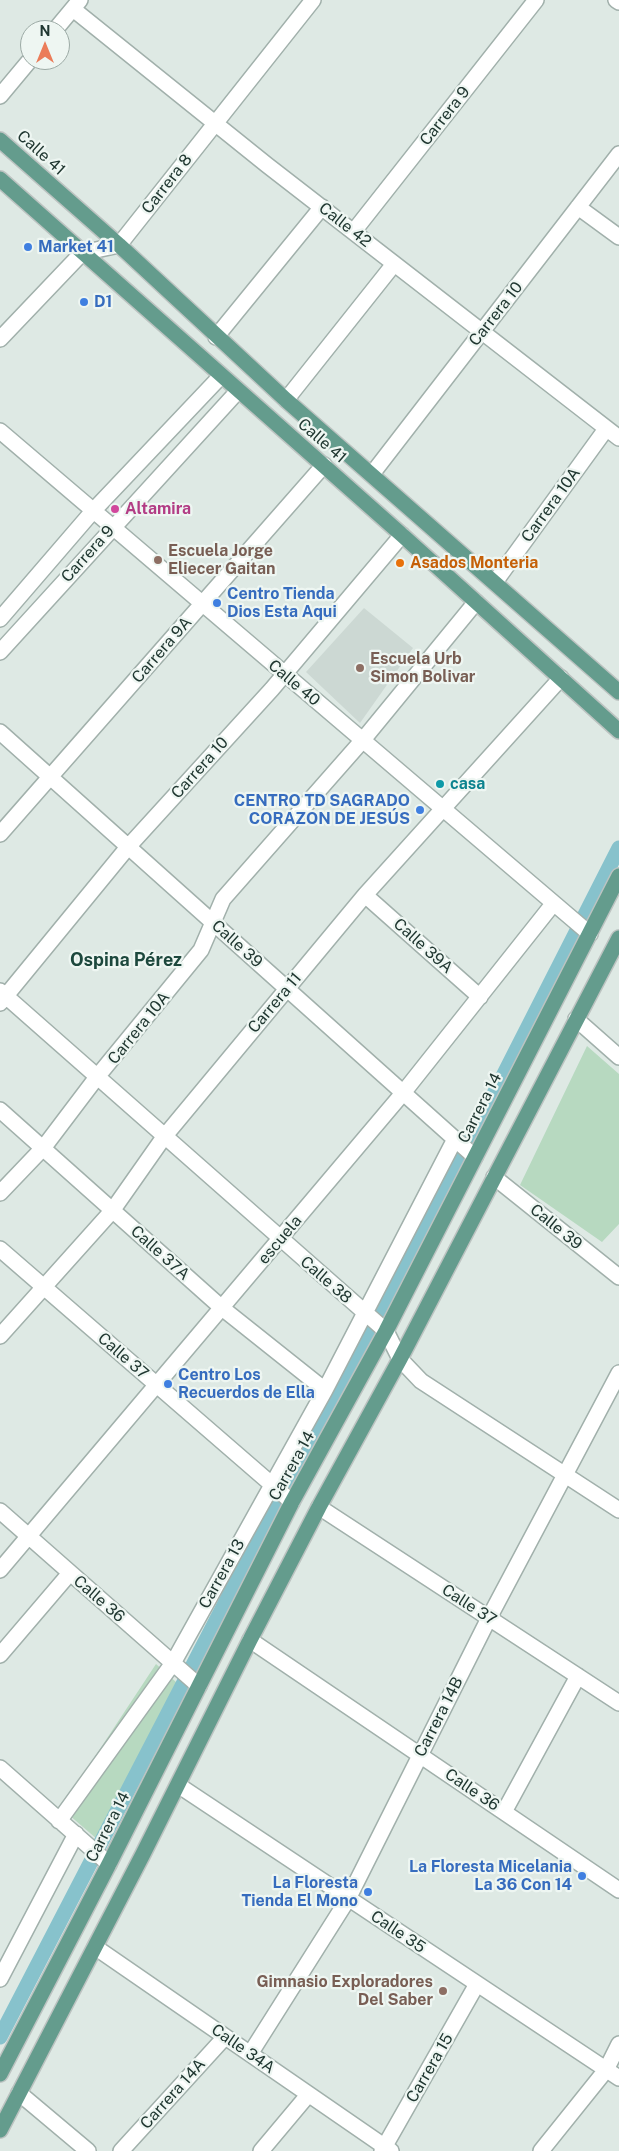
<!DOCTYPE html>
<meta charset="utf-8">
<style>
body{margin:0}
#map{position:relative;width:619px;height:2151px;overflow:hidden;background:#dee9e4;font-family:"Public Sans",sans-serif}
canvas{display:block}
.north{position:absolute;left:20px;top:20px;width:50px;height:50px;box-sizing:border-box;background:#eef6f2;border:1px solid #9caaa5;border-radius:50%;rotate:0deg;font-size:14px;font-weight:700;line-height:20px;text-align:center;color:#203731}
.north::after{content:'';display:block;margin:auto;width:18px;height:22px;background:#eb7c59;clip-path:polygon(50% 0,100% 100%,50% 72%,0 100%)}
</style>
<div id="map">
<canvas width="619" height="2151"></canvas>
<div class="north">N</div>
</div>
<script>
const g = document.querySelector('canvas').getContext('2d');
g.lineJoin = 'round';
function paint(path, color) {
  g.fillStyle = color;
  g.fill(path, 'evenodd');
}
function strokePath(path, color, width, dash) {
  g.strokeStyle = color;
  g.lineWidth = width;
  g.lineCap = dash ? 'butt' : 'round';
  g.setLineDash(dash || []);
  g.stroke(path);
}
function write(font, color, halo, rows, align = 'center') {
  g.font = font + ' "Public Sans",sans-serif';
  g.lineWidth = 4.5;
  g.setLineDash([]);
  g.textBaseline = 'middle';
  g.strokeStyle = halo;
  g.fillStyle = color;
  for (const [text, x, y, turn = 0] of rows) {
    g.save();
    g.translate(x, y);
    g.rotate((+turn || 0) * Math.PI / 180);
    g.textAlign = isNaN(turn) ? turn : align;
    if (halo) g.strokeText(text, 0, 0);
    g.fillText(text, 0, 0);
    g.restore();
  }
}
const built = new Path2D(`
 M364 608 413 648 360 723 306 672Z`);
const green = new Path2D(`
 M587 1046 619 1074V1224L602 1242 520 1185Z
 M156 1664 186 1691 105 1846 61 1808Z`);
const canal = new Path2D(`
 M0 2037 290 1478 383 1312 619 848`);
const minor = new Path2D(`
 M616 0 619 2
 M73 9 267 165 619 438
 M55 30 80 0
 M0 96 30 60
 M578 207 619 237
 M354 231 536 0
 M216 337 322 207
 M0 339 82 253 119 245 313 0
 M286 400 394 264
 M0 431 590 934
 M372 474 619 154
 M495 582 606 429
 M0 619 93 511 221 376
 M0 652 238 391
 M0 732 475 1157
 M0 834 324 465
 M365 895 480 997
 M0 991 386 1331 400 1359 421 1381 619 1510
 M0 1003 128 847 272 689 402 535
 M576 1019 619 1057
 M0 1110 222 1308 325 1390
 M494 1177 619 1277
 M0 1193 44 1147 97 1077 201 950 223 899 362 741 476 602
 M0 1249 292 1502
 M0 1336 112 1211 164 1137 365 895 561 678
 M319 1507 619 1703
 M0 1511 199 1686
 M0 1570 403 1093 553 904
 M250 1640 619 1890
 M0 1655 70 1573
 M0 1768 109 1864
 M178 1785 619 2078
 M504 1812 578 1676
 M59 1821 173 1663 325 1390 455 1139
 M95 1947 391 2151
 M0 1979 76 1834
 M250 2054 348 1899 489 1618 619 1373
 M19 2093 88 2151
 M121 2151 225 2037
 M261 2151 308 2095
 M382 2151 477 1984
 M541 2151 606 2070 619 2044`);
const major = new Path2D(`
 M0 140 119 245 286 400 619 692
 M0 179 402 535 619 731
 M0 2074 109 1864 292 1502 386 1331 619 876
 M0 2130 143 1854 250 1640 319 1507 400 1359 619 938`);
const markers = [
 [28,247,5,"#3f7fe0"],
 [84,302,5,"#3f7fe0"],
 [115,509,5,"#d1479c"],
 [158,560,5,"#8d6e63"],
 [400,563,5,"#e8710a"],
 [217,603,5,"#3f7fe0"],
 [360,668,5,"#8d6e63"],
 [440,784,5,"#0f9aa8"],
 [420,810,5,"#3f7fe0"],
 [168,1384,5,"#3f7fe0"],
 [582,1876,5,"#3f7fe0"],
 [368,1892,5,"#3f7fe0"],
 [443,1991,5,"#8d6e63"]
];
const streetNames = [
 ["Carrera 9",445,116,-52],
 ["Calle 41",41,153,42],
 ["Carrera 8",167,184,-52],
 ["Calle 42",345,225,38],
 ["Carrera 10",496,314,-52],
 ["Calle 41",322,441,41],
 ["Carrera 10A",551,505,-54],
 ["Carrera 9",88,554,-48],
 ["Carrera 9A",162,650,-49],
 ["Calle 40",294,683,40],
 ["Carrera 10",200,768,-48],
 ["Calle 39",237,944,42],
 ["Calle 39A",423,946,42],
 ["Carrera 11",275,1003,-50],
 ["Carrera 10A",139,1028,-51],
 ["Carrera 14",480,1108,-63],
 ["Calle 39",556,1227,39],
 ["escuela",280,1240,-50],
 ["Calle 37A",160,1253,42],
 ["Calle 38",326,1280,41],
 ["Calle 37",123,1356,41],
 ["Carrera 14",292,1466,-61],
 ["Carrera 13",222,1574,-61],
 ["Calle 36",99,1599,41],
 ["Calle 37",469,1605,33],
 ["Carrera 14B",439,1717,-63],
 ["Calle 36",472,1790,34],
 ["Carrera 14",108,1827,-63],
 ["Calle 35",398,1932,34],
 ["Calle 34A",243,2049,35],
 ["Carrera 15",430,2068,-60],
 ["Carrera 14A",173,2094,-48]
];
const shopNames = [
 ["Market 41",38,247],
 ["D1",94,302],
 ["Centro Tienda",227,594],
 ["Dios Esta Aqui",227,612],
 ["CENTRO TD SAGRADO",410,801,"right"],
 ["CORAZON DE JESÚS",410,819,"right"],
 ["Centro Los",178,1375],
 ["Recuerdos de Ella",178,1393],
 ["La Floresta Micelania",572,1867,"right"],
 ["La 36 Con 14",572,1885,"right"],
 ["La Floresta",358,1883,"right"],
 ["Tienda El Mono",358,1901,"right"]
];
const hotelNames = [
 ["Altamira",125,509]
];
const educationNames = [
 ["Escuela Jorge",168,551],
 ["Eliecer Gaitan",168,569],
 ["Escuela Urb",370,659],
 ["Simon Bolivar",370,677],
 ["Gimnasio Exploradores",433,1982,"right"],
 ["Del Saber",433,2000,"right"]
];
const foodNames = [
 ["Asados Monteria",410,563]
];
const cultureNames = [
 ["casa",450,784]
];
const neighbourhoodNames = [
 ["Ospina Pérez",126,960]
];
paint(built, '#ccd8d3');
paint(green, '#b7d9c0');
strokePath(canal, '#87c2cc', 15);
strokePath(minor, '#a1b0ab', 18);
strokePath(major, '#bcc3c1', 18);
strokePath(minor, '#fff', 15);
strokePath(major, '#649c8d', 15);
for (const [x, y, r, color] of markers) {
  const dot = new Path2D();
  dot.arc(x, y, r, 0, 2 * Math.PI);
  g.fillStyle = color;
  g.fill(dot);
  strokePath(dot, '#eef6f2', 2);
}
write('16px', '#203731', '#eef6f2', streetNames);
write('bold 16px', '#366cbe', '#eef6f2', shopNames, 'left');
write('bold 16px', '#b23c85', '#eef6f2', hotelNames, 'left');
write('bold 16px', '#785e54', '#eef6f2', educationNames, 'left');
write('bold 16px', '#c56008', '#eef6f2', foodNames, 'left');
write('bold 16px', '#0d838f', '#eef6f2', cultureNames, 'left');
write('bold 18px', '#1d483d', '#eef6f2', neighbourhoodNames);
</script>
